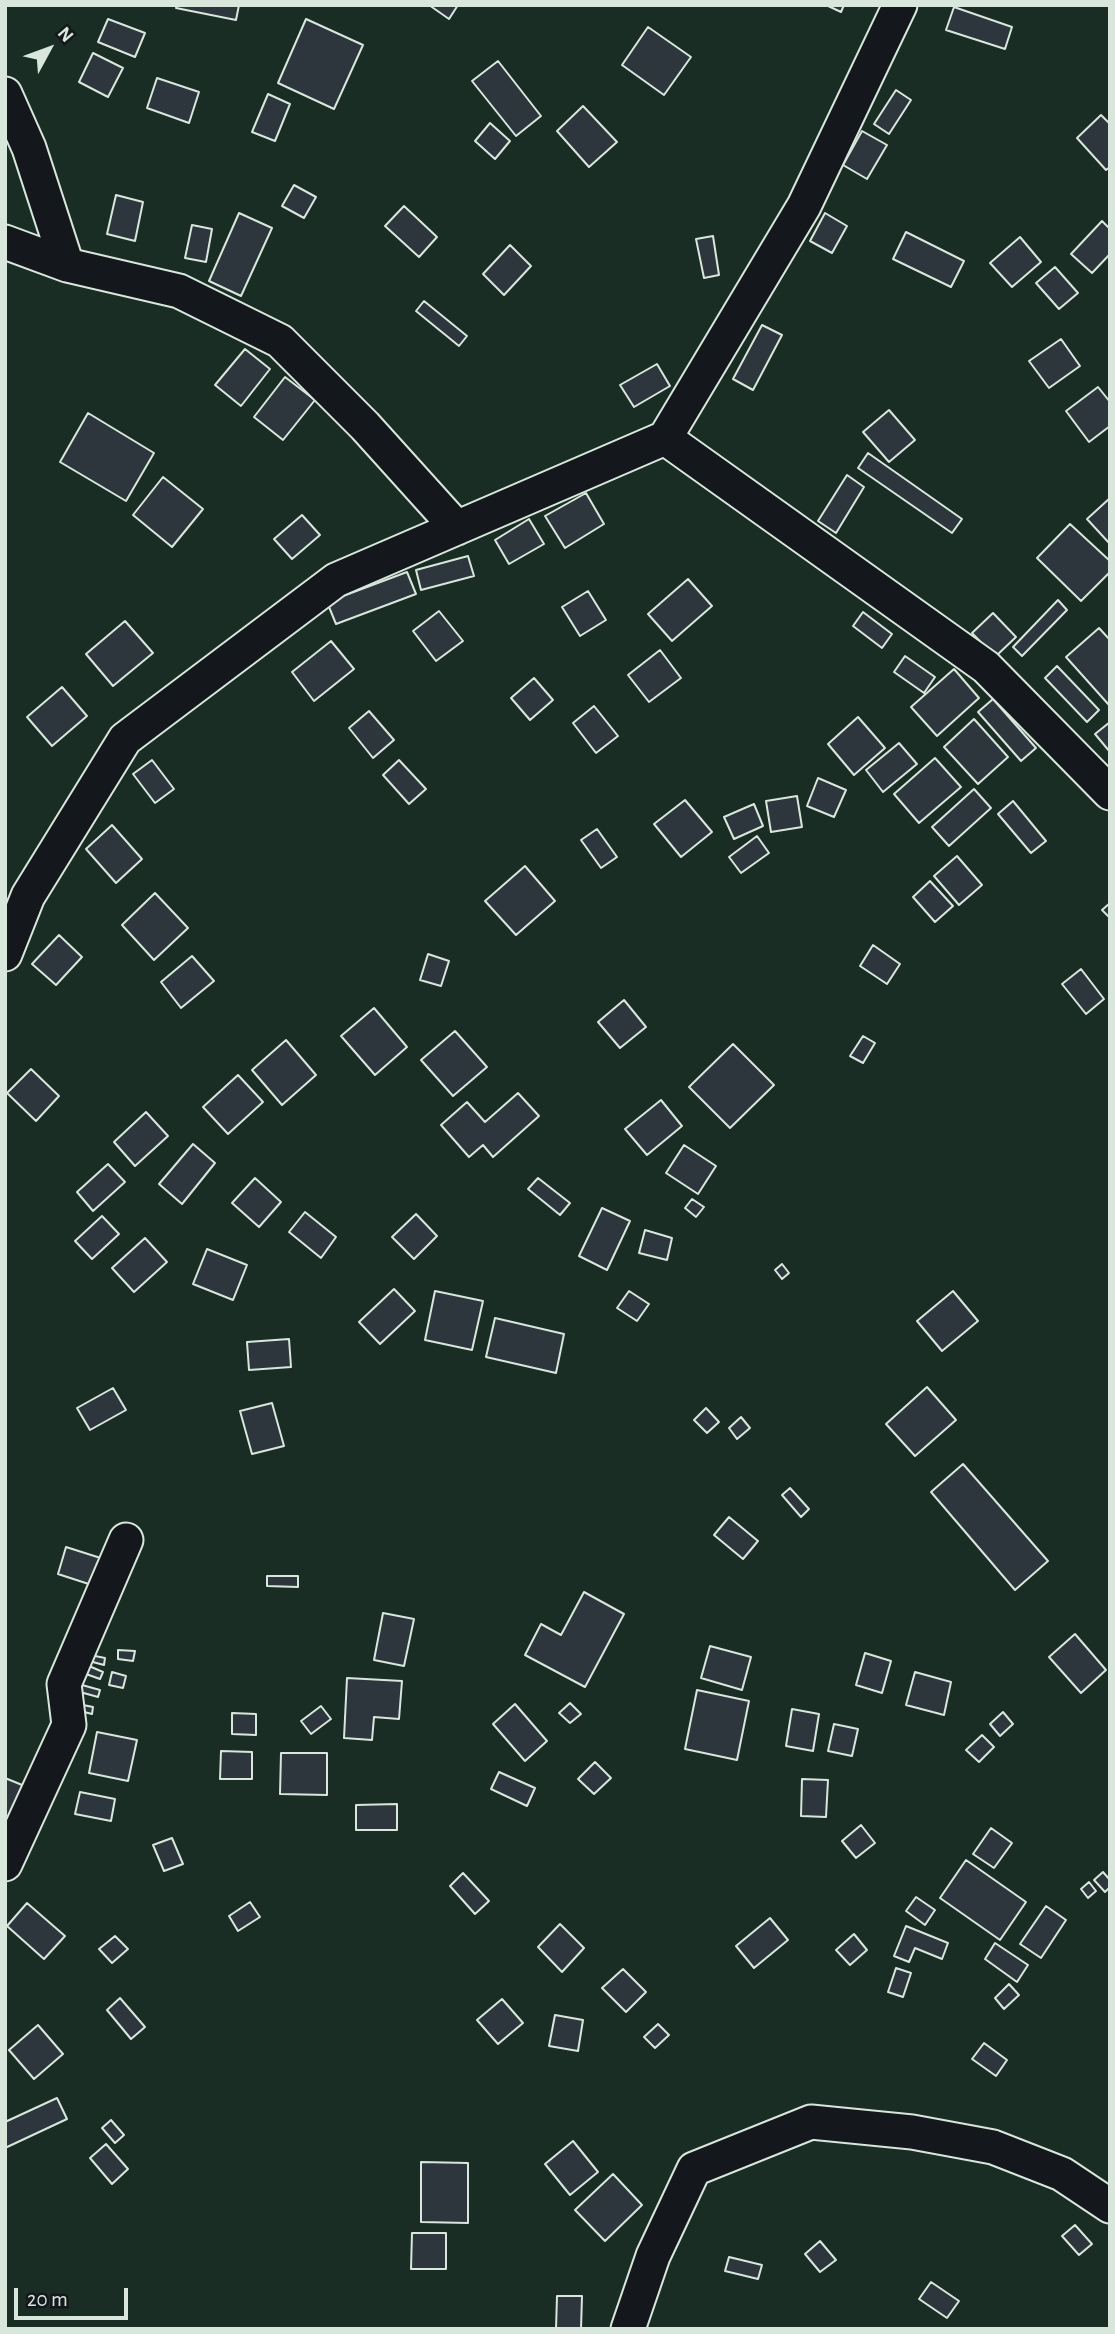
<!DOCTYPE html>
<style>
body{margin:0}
#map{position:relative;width:1115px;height:2334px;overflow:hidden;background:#14181c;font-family:"Alegreya Sans",sans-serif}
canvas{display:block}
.frame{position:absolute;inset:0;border:7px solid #d8e6dc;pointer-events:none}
.north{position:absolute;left:14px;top:14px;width:70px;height:70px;-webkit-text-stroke:5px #14181c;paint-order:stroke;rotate:49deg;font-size:19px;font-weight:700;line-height:28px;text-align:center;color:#d8e6dc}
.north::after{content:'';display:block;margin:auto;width:24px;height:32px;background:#d8e6dc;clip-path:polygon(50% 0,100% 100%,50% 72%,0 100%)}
.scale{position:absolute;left:14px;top:2288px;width:114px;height:32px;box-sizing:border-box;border:4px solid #d8e6dc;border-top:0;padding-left:9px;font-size:21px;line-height:24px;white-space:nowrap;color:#d8e6dc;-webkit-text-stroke:5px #14181c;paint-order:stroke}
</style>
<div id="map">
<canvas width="1115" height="2334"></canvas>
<div class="frame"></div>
<div class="north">N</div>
<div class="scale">20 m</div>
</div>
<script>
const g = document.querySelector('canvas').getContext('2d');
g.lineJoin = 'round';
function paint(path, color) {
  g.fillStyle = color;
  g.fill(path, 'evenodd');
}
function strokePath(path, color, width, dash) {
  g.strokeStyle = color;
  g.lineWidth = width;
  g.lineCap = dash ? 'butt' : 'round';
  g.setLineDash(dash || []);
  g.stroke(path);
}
const green = new Path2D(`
 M5 5H1110V2329H5Z`);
const building = new Path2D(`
 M177 5H239L236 20 176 8Z
 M429 5H458L449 19Z
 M826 5H844L841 12Z
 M954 7 1012 27 1005 49 946 30Z
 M108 19 145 33 135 57 98 42Z
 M306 19 363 45 334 109 278 83Z
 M648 27 691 57 664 95 622 65Z
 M93 53 123 68 108 97 79 82Z
 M498 61 541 116 516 136 472 81Z
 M157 78 199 92 189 123 147 108Z
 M896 90 911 100 889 134 874 124Z
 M268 94 290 104 275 141 252 132Z
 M583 106 617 142 589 167 557 131Z
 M1101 115 1110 124V167L1106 170 1077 138Z
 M490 123 510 141 495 159 475 141Z
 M862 131 887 145 867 179 843 165Z
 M294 185 316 197 304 218 282 206Z
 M116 195 143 202 135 241 107 234Z
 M404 206 437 237 419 257 385 226Z
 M239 213 272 228 241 296 209 281Z
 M825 213 847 226 832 253 810 241Z
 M1102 221 1110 229V254L1092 273 1071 254Z
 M192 225 212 229 206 262 185 258Z
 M906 232 964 261 951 287 893 259Z
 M713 236 719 275 704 278 696 239Z
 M1020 237 1041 262 1012 287 990 263Z
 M510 245 531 266 504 295 483 274Z
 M1055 267 1078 293 1059 309 1036 283Z
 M424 301 467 336 459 346 416 311Z
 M762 325 782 335 753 390 733 379Z
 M1061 339 1080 366 1049 388 1029 361Z
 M245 349 270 369 241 406 215 385Z
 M657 364 670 386 634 407 620 385Z
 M285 377 315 400 283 440 254 417Z
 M1098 387 1110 402V426L1089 442 1066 411Z
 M889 410 915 440 889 462 863 432Z
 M88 413 154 453 126 501 60 462Z
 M868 453 962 519 952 533 858 468Z
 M847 475 864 487 836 533 818 521Z
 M163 477 203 509 172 547 133 515Z
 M586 493 604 524 565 548 545 516Z
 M1110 498V544L1087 519Z
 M302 515 320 535 292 559 274 539Z
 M529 519 544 544 509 564 495 540Z
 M1070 524 1110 561V572L1081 601 1037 558Z
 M468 556 474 576 421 590 416 570Z
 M407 572 416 594 336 624 327 602Z
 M688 579 712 606 672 641 648 614Z
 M588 591 606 620 580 636 562 607Z
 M1058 600 1067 610 1022 656 1013 647Z
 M439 611 463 641 436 661 413 631Z
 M863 612 892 634 882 648 853 626Z
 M993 613 1016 637 995 657 972 633Z
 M125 621 153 653 113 686 86 654Z
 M1099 628 1110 640 1109 705 1066 657Z
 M331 641 354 669 314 701 292 672Z
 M660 650 681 678 649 702 628 675Z
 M905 656 935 677 924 693 894 672Z
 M1057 666 1099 710 1087 722 1045 678Z
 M954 669 979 698 937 736 911 707Z
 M534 678 553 700 530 720 511 698Z
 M62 687 87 716 52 746 27 717Z
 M993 699 1036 748 1021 761 978 712Z
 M594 706 618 736 596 753 573 723Z
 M369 711 394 740 373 758 349 728Z
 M858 717 885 748 854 775 828 744Z
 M974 719 1008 757 978 784 944 747Z
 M1110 722V752L1095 734Z
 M899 743 917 764 883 792 866 770Z
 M935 758 961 787 919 823 894 794Z
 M152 760 174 789 155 803 133 774Z
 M399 760 426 789 409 804 383 775Z
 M818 778 846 790 834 817 807 806Z
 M974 789 991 808 949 846 932 827Z
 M797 796 802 827 771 832 766 801Z
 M685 800 712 832 681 857 654 824Z
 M1013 801 1046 841 1031 853 998 814Z
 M754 804 763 826 734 839 724 817Z
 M112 825 142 859 116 883 86 849Z
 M597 829 617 857 601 868 581 840Z
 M757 836 769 853 741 873 729 857Z
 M957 856 982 885 959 905 934 876Z
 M525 866 555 901 516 935 485 901Z
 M930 881 953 906 935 922 913 897Z
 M155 893 188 928 154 960 122 925Z
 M1110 903V918L1102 910Z
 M59 935 82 957 56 985 32 964Z
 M873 945 900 964 887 984 860 966Z
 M428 954 449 961 441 986 420 980Z
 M192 956 214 981 181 1008 161 982Z
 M1081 969 1104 999 1086 1014 1062 984Z
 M624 1000 646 1027 620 1048 598 1022Z
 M374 1008 407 1047 375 1075 341 1036Z
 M455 1031 487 1067 453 1096 421 1060Z
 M863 1036 875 1043 863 1063 850 1056Z
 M286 1040 316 1075 282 1105 252 1070Z
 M733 1044 774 1085 730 1128 689 1087Z
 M31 1069 59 1096 36 1121 7 1093Z
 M238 1075 263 1102 228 1134 203 1107Z
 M518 1093 539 1116 493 1157 483 1145 469 1157 441 1125 467 1102 485 1122Z
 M661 1100 682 1126 647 1155 625 1129Z
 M146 1112 168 1136 135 1166 114 1142Z
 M193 1144 215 1163 182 1204 159 1184Z
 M684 1145 716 1166 698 1194 666 1173Z
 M108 1164 125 1182 93 1211 77 1192Z
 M255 1178 281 1202 259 1227 232 1203Z
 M538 1178 570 1203 560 1215 528 1189Z
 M692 1199 704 1207 696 1217 685 1208Z
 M602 1208 630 1221 607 1270 579 1256Z
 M305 1212 336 1237 321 1258 289 1232Z
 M416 1214 437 1236 414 1259 392 1237Z
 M102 1216 119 1234 92 1259 75 1241Z
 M645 1230 672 1238 667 1260 639 1253Z
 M145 1238 167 1262 134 1292 112 1268Z
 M207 1249 247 1265 233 1300 193 1284Z
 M782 1264 789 1273 782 1279 775 1270Z
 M394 1289 415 1311 380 1344 359 1322Z
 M435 1291 483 1301 472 1350 425 1340Z
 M629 1291 649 1304 637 1321 617 1308Z
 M953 1291 978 1321 942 1351 917 1321Z
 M495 1318 564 1334 556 1373 486 1357Z
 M289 1339 291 1367 249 1370 247 1342Z
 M927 1387 956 1420 915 1456 886 1424Z
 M113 1388 126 1410 90 1430 77 1408Z
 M272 1403 284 1446 252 1454 240 1411Z
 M706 1408 719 1422 707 1433 694 1420Z
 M741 1417 750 1428 737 1439 729 1428Z
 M963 1464 1048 1561 1015 1590 931 1492Z
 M790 1488 809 1509 801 1517 782 1495Z
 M729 1517 758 1541 743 1559 714 1535Z
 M66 1547 110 1561 101 1588 58 1574Z
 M267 1576H298V1587L267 1586Z
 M584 1592 624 1614 585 1687 525 1655 541 1624 561 1635Z
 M383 1613 414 1619 404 1666 374 1660Z
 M1075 1634 1106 1670 1081 1693 1049 1657Z
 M710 1646 751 1657 742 1690 701 1678Z
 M118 1650 135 1651 133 1661 118 1659Z
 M865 1653 891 1661 882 1693 856 1685Z
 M90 1655 105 1658 104 1665 89 1661Z
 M89 1666 103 1672 100 1679 86 1674Z
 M112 1672 126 1676 123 1688 109 1685Z
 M915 1672 951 1682 944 1715 906 1705Z
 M347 1678 402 1681 399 1719 374 1717 372 1740 344 1738Z
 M82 1685 100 1690 98 1697 80 1692Z
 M697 1690 749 1701 737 1760 685 1749Z
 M73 1703 93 1707 92 1714 72 1709Z
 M570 1703 581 1714 570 1723 559 1713Z
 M515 1704 547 1741 525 1761 493 1724Z
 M321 1706 331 1719 311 1734 301 1721Z
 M792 1709 819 1714 813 1751 786 1746Z
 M1003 1712 1013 1724 1000 1736 990 1724Z
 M232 1713 256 1714V1735L232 1734Z
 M834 1724 858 1729 852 1756 828 1751Z
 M97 1732 137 1740 128 1781 89 1773Z
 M982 1735 994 1747 979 1762 966 1750Z
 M221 1751 252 1752V1779H220Z
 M281 1753H327V1795L280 1794Z
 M595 1762 611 1778 594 1794 578 1779Z
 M499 1772 535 1788 527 1806 491 1789Z
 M5 1778 32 1789 5 1854Z
 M802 1779 828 1780 826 1817 801 1816Z
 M80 1792 115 1799 111 1821 75 1814Z
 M397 1804V1830H356V1805Z
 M861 1825 875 1843 856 1858 842 1841Z
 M991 1828 1012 1843 994 1868 973 1854Z
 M172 1838 183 1864 164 1871 153 1845Z
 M966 1860 1026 1902 1000 1940 940 1898Z
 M1103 1872 1110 1880V1887L1105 1892 1094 1880Z
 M463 1873 489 1901 475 1914 450 1886Z
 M1089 1882 1096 1891 1088 1898 1081 1889Z
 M916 1897 935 1910 925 1925 906 1911Z
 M250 1902 260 1917 238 1931 229 1916Z
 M27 1903 65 1936 44 1959 7 1926Z
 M1046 1906 1066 1920 1041 1958 1020 1944Z
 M770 1918 788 1940 754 1968 736 1946Z
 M560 1924 584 1948 562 1972 538 1947Z
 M906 1926 948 1943 942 1959 915 1948 909 1962 894 1956Z
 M854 1934 867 1950 850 1965 836 1950Z
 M115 1936 128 1949 112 1963 99 1949Z
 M995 1943 1028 1965 1017 1982 985 1959Z
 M896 1968 911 1973 903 1997 888 1992Z
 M623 1969 646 1992 626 2012 602 1988Z
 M1009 1984 1019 1995 1004 2009 995 1998Z
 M120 1998 145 2027 131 2039 107 2010Z
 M502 1999 523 2023 498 2044 477 2020Z
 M555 2015 583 2020 578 2051 549 2046Z
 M658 2024 669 2035 655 2048 644 2037Z
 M38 2025 63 2054 34 2079 9 2050Z
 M984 2043 1007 2060 996 2076 972 2059Z
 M57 2098 67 2119 5 2148V2122Z
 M111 2120 124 2135 115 2143 102 2128Z
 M573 2141 598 2172 570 2195 545 2164Z
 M106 2144 128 2169 112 2184 90 2158Z
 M421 2162 468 2163V2223L421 2222Z
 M613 2174 642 2205 605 2241 575 2210Z
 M1075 2225 1092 2244 1079 2255 1062 2236Z
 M412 2233H446V2269H411Z
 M820 2241 836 2260 820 2272 805 2254Z
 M729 2257 762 2265 758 2279 725 2271Z
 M931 2282 959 2301 947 2318 919 2299Z
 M557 2296H582L581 2329H556Z`);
const street = new Path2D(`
 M5 94 29 148 67 265
 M5 242 67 265 179 291 280 341 365 426 457 528
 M665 438 986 667 1110 793
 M5 954 28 896 125 739 336 580 665 438 804 206 900 5
 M5 1864 69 1725 64 1684 126 1540
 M628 2329 653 2256 694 2169 811 2122 912 2132 993 2147 1062 2174 1110 2206`);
paint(green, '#1a2d24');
strokePath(green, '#939e99', 2);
paint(building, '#2c363c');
strokePath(building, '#d8e6dc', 2);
strokePath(street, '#d8e6dc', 37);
strokePath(street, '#14181c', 33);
</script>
